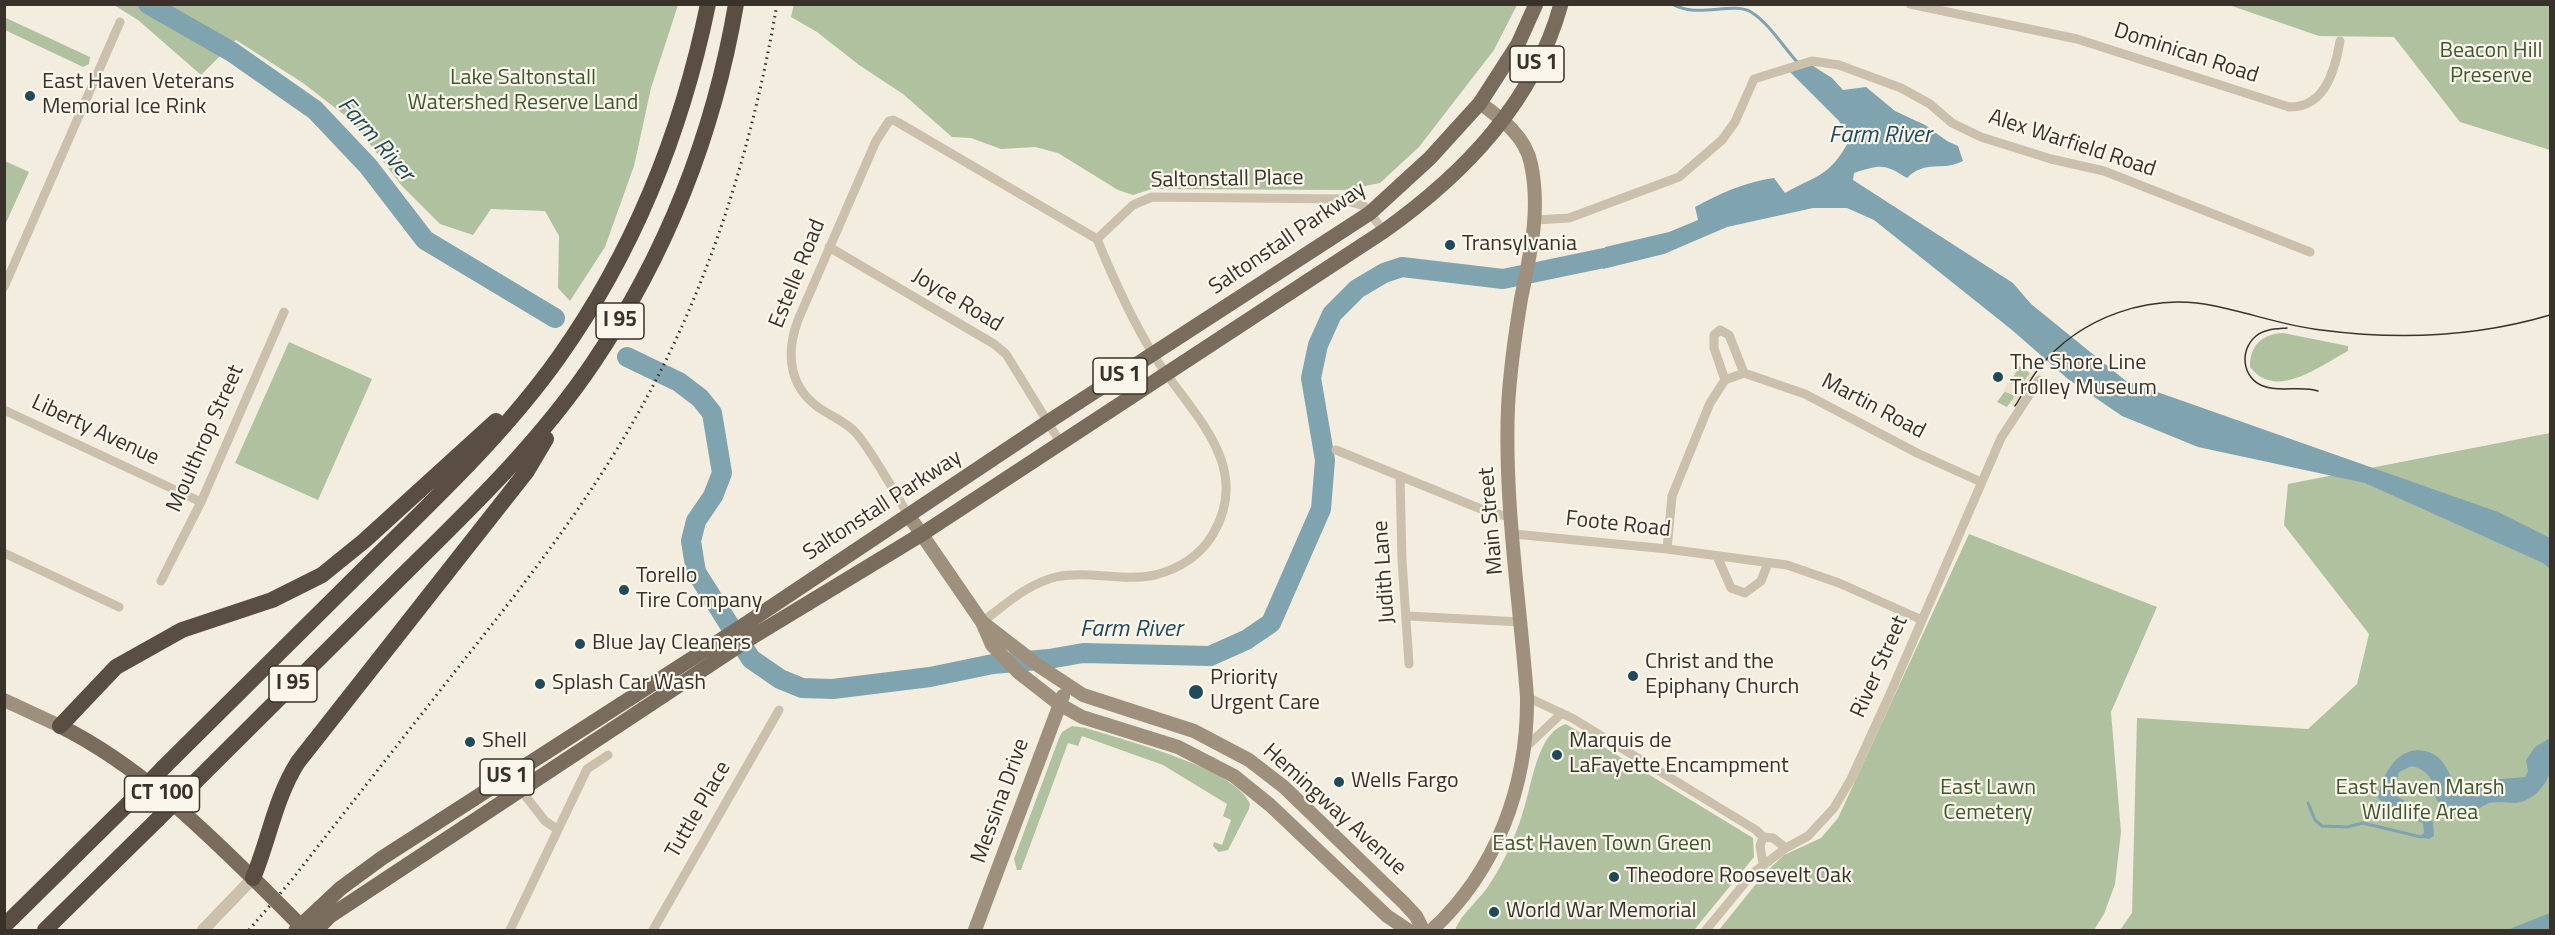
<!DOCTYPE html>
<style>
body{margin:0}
#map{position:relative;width:2555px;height:935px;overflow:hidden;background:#f2eddf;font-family:"Titillium Web",sans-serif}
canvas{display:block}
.frame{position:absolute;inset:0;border:6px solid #38322a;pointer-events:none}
</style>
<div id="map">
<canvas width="2555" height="935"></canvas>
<div class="frame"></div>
</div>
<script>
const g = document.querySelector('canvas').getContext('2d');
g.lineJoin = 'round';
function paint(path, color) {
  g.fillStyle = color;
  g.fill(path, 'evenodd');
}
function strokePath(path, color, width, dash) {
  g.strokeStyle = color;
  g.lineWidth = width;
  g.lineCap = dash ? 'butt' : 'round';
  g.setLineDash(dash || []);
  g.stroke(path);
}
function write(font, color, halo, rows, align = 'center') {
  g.font = font + ' "Titillium Web",sans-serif';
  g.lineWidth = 4.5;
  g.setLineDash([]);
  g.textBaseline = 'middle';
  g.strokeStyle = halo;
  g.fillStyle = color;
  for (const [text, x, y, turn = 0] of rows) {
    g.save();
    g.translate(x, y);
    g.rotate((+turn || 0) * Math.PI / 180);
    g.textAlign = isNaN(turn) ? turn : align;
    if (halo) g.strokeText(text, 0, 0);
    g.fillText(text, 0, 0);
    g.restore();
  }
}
const green = new Path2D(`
 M794 4H1517V5L1494 50 1419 147 1380 183 1345 190 1152 189 1133 195 1118 190 1058 153 1035 147 1001 149 971 138 952 137 903 94 859 65 817 32 791 17Z
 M114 5H678L651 88 634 166 605 247 570 301 558 288 559 236 545 211 491 209 473 235 440 224 402 186 352 121 303 83 236 40 201 75 138 20Z
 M2229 5H2550V150L2460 122 2394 37 2319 36Z
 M6 18 90 57 89 64 83 67 5 30Z
 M5 161 29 172 5 225Z
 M2283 333 2348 346V351C2319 366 2276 401 2250 367 2250 345 2262 334 2283 333Z
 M289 342 372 379 318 500 235 463Z
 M2019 366 2030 373 2022 385 2012 380Z
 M2006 390 2015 396 2007 407 1997 402Z
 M2550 433V930H2120L2132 913 2137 718 2308 729 2357 684 2369 634 2284 525 2288 484Z
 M1969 534 2157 607 2111 712 2121 832 2115 884 2104 914 2094 930H1719L1764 874 1784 855 1821 838 1838 818Z
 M1566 724 1753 838 1754 857 1694 930H1455C1462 912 1481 899 1491 882 1504 862 1515 838 1522 815 1532 788 1536 733 1566 724Z
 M1072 726 1086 728C1123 740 1236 768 1250 804L1249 809 1228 850 1219 852 1213 846 1214 842 1222 845 1231 820 1223 816 1227 804 1163 765 1082 736 1078 746 1068 743 1021 870H1017L1014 859 1059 738 1062 732Z`);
const plaza = new Path2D(`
 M2018 366 2012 380 2021 385 2030 373 2033 374 2014 406 2010 404 2015 396 2003 391Z`);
const water = new Path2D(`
 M1810 64 1832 78 1843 90 1866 87 1895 111 1925 125 1947 141 1958 146 1963 161C1942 172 1926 159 1907 178 1883 163 1880 165 1854 173L1853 180 2013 283 2031 304 2126 381 2498 512 2550 538V569L2543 563 2365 483 2198 447 2122 416 2068 379 2012 330 1874 220 1847 208H1813L1727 227 1664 254 1603 269 1605 247 1669 232 1698 220 1695 207C1720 193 1746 182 1774 178L1785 193C1821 173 1829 177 1850 139L1839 121 1790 72Z
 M2548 739 2550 740C2551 749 2554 764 2550 772 2545 788 2531 802 2514 803 2506 803 2493 801 2487 804 2472 812 2462 823 2445 810 2426 795 2443 775 2412 766L2399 772 2393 794 2420 810 2433 822 2434 836 2429 839 2419 837 2424 833 2423 823 2393 811 2378 798C2382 771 2403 738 2435 755 2448 763 2452 783 2460 795L2489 780 2525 777 2528 771 2526 760 2535 747Z
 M2550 913V930H2507Z`);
const stream = new Path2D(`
 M1672 4C1697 19 1733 1 1751 12 1769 23 1784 48 1799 64
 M2308 803 2315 820 2322 826 2347 827 2363 823 2421 837`);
const river = new Path2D(`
 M148 4 232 52 315 110 368 166 425 240 555 318
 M627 357 679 382 700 398 712 413 722 473 713 496 696 521 691 541 696 572 751 659 780 679 802 688 833 689 930 677 993 664 1049 659 1083 653 1210 656 1246 640 1271 623 1321 509 1325 460 1311 378 1318 345 1332 314 1357 289 1384 273 1402 267 1503 279 1604 258`);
const minor = new Path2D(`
 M1910 4 2077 39 2289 107C2325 108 2335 70 2340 41
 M1536 220 1569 218 1679 177 1722 140 1735 122 1754 79 1812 61 1839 65 1901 88 1930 104 1952 123 1981 137 2051 159 2104 171 2310 252
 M1097 239 1133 205 1152 197 1341 199 1364 206 1384 231
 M829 247 994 344 1006 354 1060 442
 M4 287 120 22
 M1744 373 1805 394 1917 453 1981 482
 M4 410 201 502
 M1336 450 1481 509 1512 518
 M1400 477 1402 560 1409 664
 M909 516C892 489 877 459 857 434 849 424 835 418 824 411 789 390 785 355 798 320L876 141 889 121 893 120 899 123 1097 239
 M1514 534 1667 549 1787 565 1839 583 1922 620
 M1667 549 1672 496 1710 403 1725 380 1744 373 1729 335 1720 330 1714 335V348L1725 380
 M4 553 119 607
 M1717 556 1731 588 1745 593 1761 581 1768 563
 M161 581 201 502 284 312
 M1408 616 1521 622
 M982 622C1005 605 1027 584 1056 577 1088 570 1123 582 1155 575 1179 569 1201 555 1213 534 1255 463 1187 410 1153 354 1131 318 1113 278 1097 239
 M1527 697 1572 718 1756 830 1763 837 1760 846 1763 863
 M1526 747 1562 713
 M520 789 545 821 557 829
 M1763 837 1773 838 1786 848
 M510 930 587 769 608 755
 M653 930 779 710
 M1706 930 1753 873 1786 848 1808 836 1834 808 1851 779 1890 694 2001 438 2039 380`);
const tertiary = new Path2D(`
 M203 930 253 878`);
const secondary = new Path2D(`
 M909 516 982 622 992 645 1018 672 1059 704 1082 717 1178 747 1234 776 1270 805 1387 916 1408 930
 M982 622 1039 666 1083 695 1194 731 1249 760 1284 787 1404 903 1416 916 1423 930
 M4 700 60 726
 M975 930 1063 696
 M1432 930C1497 870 1528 785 1527 697 1520 602 1504 502 1508 407 1510 371 1515 335 1521 299 1530 254 1541 211 1531 164 1526 137 1501 118 1480 103`);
const primary = new Path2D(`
 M60 726C140 766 203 829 266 891
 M296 930 341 888 382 858 741 627 1048 422 1370 213 1430 158 1480 103 1518 44 1536 4
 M316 930 330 916 749 639 922 534 1384 231C1464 174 1534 102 1561 4`);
const motorway = new Path2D(`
 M60 726 116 667 182 630 272 600 322 575 364 541 496 421
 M162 769C235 697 308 625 381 552 444 490 508 429 559 357 634 251 682 131 708 4
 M186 791C258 719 330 647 403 575 471 508 539 443 593 363 666 255 714 133 736 4
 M253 878C269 840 275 798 298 762L527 471 546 439
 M4 926 134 798
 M45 930 158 819`);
const tram = new Path2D(`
 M2287 328C2276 329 2264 329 2256 336 2239 350 2242 378 2263 386 2280 393 2300 385 2318 391
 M2015 406C2023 394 2030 379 2039 368 2080 317 2150 292 2215 306 2250 313 2285 326 2321 330 2398 340 2476 337 2550 315`);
const rail = new Path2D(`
 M249 930 290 882C348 808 406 734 464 660 535 571 605 480 657 378 717 262 755 133 777 4`);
const primaryBridge = new Path2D(`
 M266 891 305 930`);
const motorwayBridge = new Path2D(`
 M134 798 162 769
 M158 819 186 791`);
const markers = [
 [30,96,6,"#204959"],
 [1450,245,6,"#204959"],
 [1998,377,6,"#204959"],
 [624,590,6,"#204959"],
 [580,644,6,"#204959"],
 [1633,676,6,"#204959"],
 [540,684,6,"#204959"],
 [1196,692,8,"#204959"],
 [470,742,6,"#204959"],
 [1557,755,6,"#204959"],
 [1339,782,6,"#204959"],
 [1614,877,6,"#204959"],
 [1494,912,6,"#204959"]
];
const shields = [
 [1537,64,54],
 [620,321,48],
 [1120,376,54],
 [293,684,48],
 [507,777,54],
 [162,794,75]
];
const shieldNames = [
 ["US 1",1537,64],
 ["I 95",620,321],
 ["US 1",1120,376],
 ["I 95",293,684],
 ["US 1",507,777],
 ["CT 100",162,794]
];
const parkNames = [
 ["Beacon Hill",2491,52],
 ["Preserve",2491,77],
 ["Lake Saltonstall",523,79],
 ["Watershed Reserve Land",523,104],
 ["East Lawn",1988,789],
 ["Cemetery",1988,814],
 ["East Haven Marsh",2420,789],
 ["Wildlife Area",2420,814],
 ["East Haven Town Green",1602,845]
];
const streetNames = [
 ["Dominican Road",2186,54,18],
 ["Alex Warfield Road",2072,144,18],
 ["Saltonstall Place",1227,180,-1],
 ["Saltonstall Parkway",1288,239,-34],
 ["Estelle Road",798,274,-68],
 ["Joyce Road",957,301,31],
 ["Martin Road",1873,407,28],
 ["Liberty Avenue",95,431,25],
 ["Moulthrop Street",206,439,-66],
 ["Saltonstall Parkway",883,506,-33],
 ["Main Street",1492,521,-95],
 ["Foote Road",1618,525,6],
 ["Judith Lane",1385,572,-94],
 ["River Street",1880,667,-66],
 ["Messina Drive",1001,801,-70],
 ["Tuttle Place",699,810,-60],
 ["Hemingway Avenue",1334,810,42]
];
const poiNames = [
 ["East Haven Veterans",42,83],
 ["Memorial Ice Rink",42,108],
 ["Transylvania",1462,245],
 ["The Shore Line",2010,364],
 ["Trolley Museum",2010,389],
 ["Torello",636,577],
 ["Tire Company",636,602],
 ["Blue Jay Cleaners",592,644],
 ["Christ and the",1645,663],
 ["Epiphany Church",1645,688],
 ["Priority",1210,679],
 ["Urgent Care",1210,704],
 ["Splash Car Wash",552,684],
 ["Shell",482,742],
 ["Marquis de",1569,742],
 ["LaFayette Encampment",1569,767],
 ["Wells Fargo",1351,782],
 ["Theodore Roosevelt Oak",1626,877],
 ["World War Memorial",1506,912]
];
const waterNames = [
 ["Farm River",1880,136],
 ["Farm River",375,140,49],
 ["Farm River",1131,630]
];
paint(green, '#afc19f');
paint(plaza, '#eae2c7');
paint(water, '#7fa3af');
strokePath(stream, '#7fa3af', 3);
strokePath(river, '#7fa3af', 20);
strokePath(minor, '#cac0ab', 9);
strokePath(tertiary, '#cac0ab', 12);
strokePath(secondary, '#9e907c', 14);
strokePath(primary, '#7a6c5c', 15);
strokePath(motorway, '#594e41', 16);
strokePath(tram, '#38322a', 1.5);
strokePath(rail, '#38322a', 3, [1.5, 4.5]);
strokePath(primaryBridge, '#7a6c5c', 15);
strokePath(motorwayBridge, '#594e41', 16);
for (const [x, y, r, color] of markers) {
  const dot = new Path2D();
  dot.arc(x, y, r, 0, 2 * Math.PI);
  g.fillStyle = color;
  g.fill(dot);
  strokePath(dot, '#faf6ec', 2);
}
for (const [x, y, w] of shields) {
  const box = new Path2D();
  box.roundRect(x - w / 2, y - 18, w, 36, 4.5);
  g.fillStyle = '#faf6ec';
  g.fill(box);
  strokePath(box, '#38322a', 1.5);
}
write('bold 21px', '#38322a', null, shieldNames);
write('22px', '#3f562e', '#faf6ec', parkNames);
write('22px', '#38322a', '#faf6ec', streetNames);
write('22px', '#38322a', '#faf6ec', poiNames, 'left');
write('italic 24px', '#204959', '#faf6ec', waterNames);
</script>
